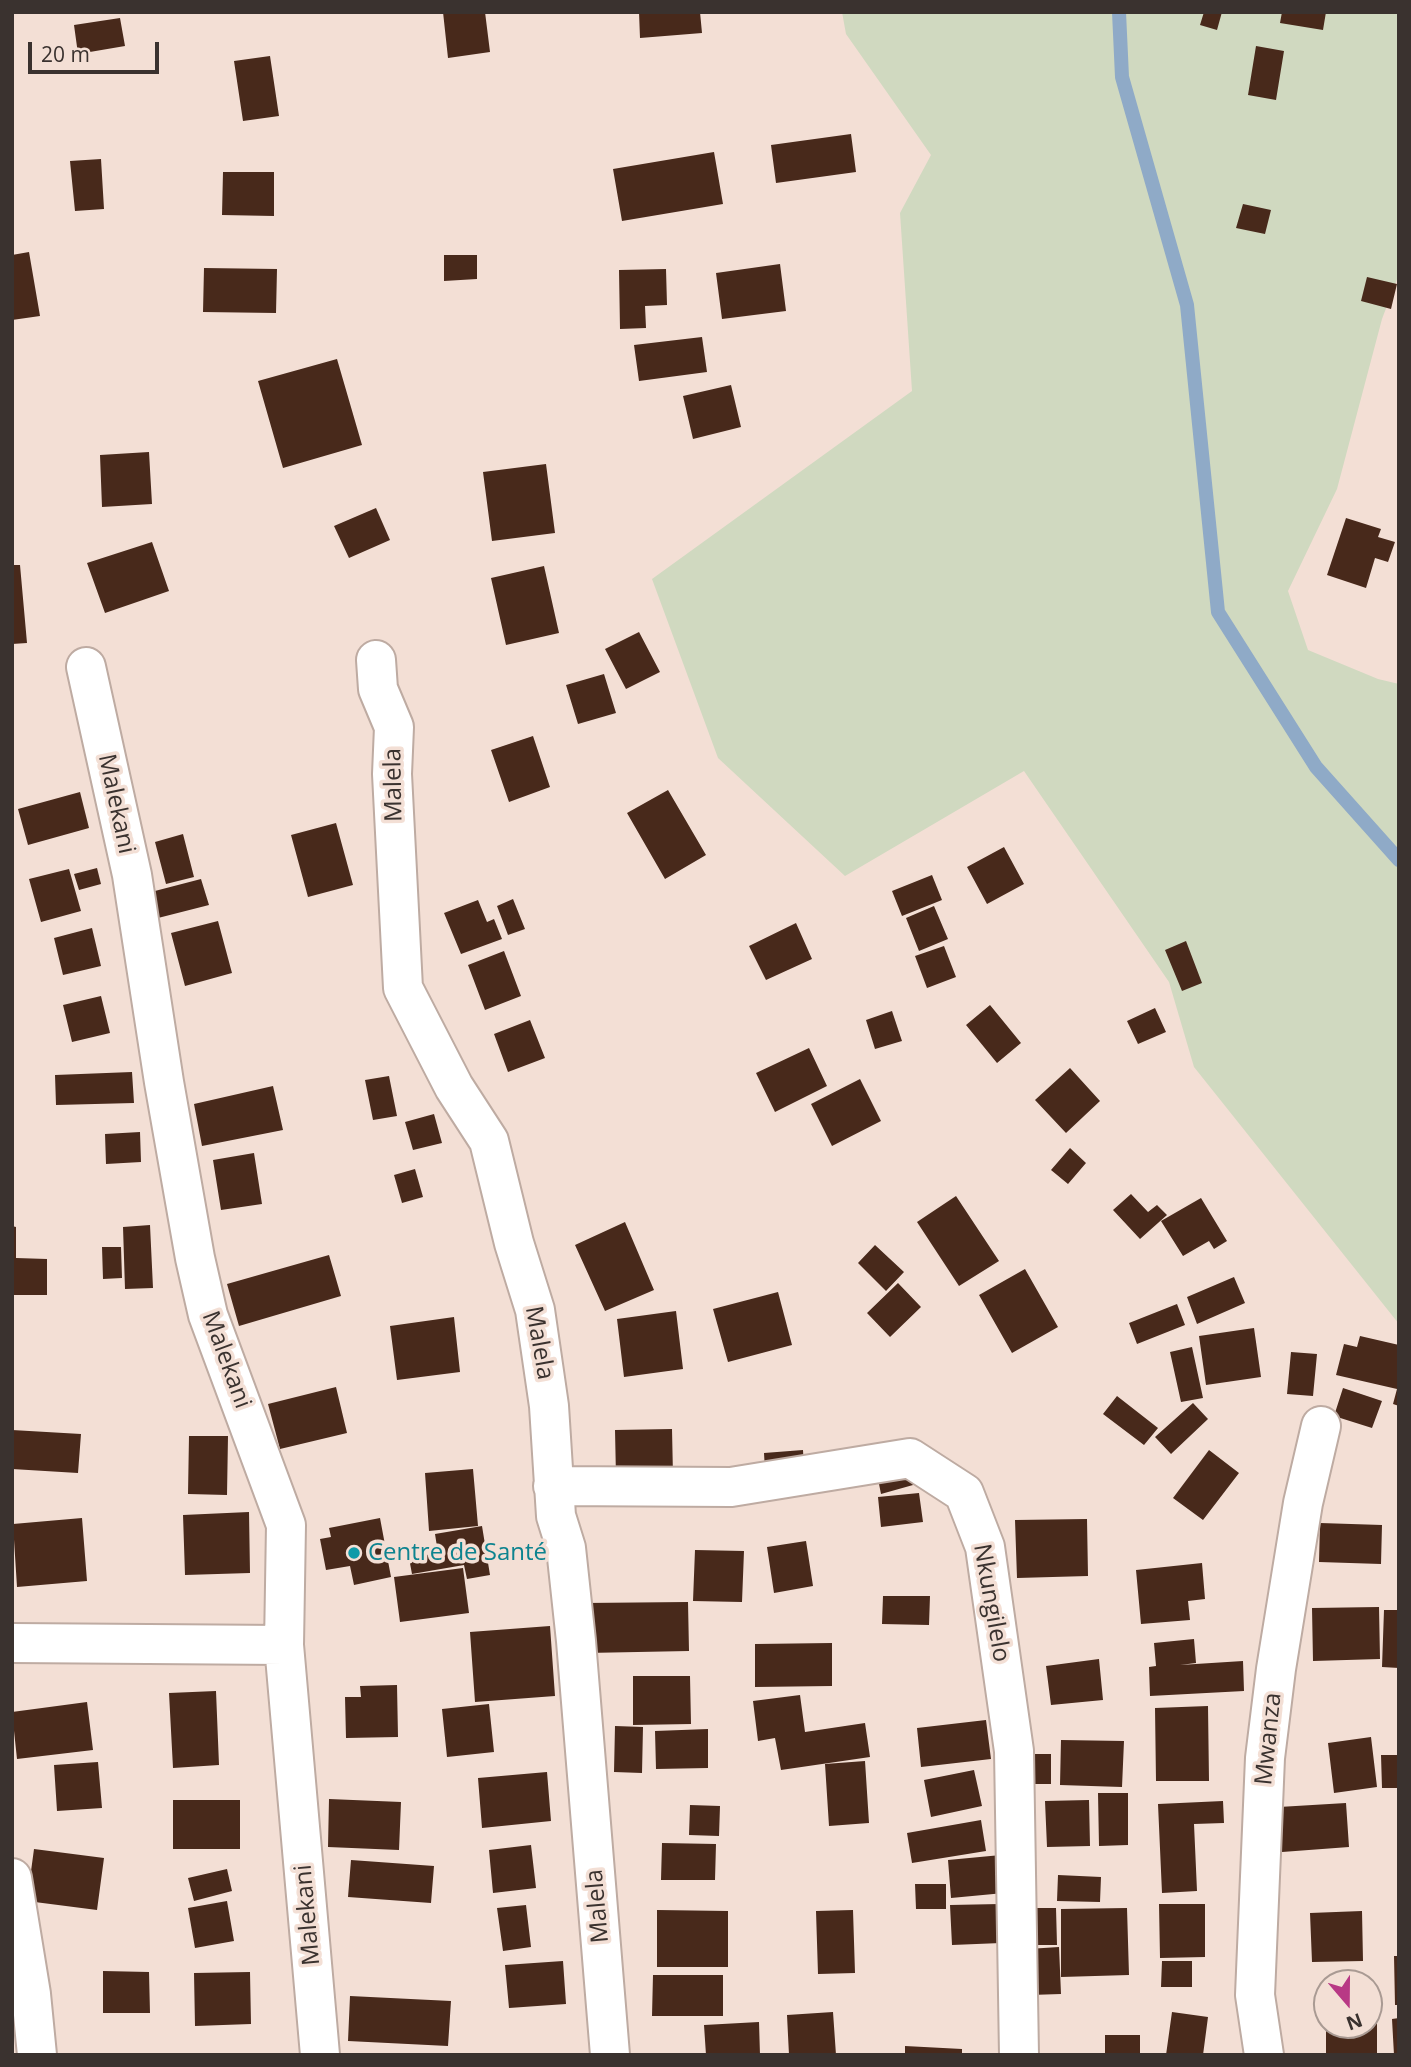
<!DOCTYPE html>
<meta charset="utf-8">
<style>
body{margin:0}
#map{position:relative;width:1411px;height:2067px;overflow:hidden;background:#f3dfd5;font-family:"Open Sans",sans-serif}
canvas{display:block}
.frame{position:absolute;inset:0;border:14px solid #3a322f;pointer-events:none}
.north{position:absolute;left:1313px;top:1969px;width:70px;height:70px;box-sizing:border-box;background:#f3dfd5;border:2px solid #a99a93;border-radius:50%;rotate:160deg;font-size:19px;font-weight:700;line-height:28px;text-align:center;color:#3a322f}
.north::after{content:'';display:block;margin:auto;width:24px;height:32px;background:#b83985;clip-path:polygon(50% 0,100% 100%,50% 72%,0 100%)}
.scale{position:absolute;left:28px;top:42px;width:131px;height:32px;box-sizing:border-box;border:4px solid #3a322f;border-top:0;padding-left:9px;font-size:21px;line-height:24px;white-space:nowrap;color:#3a322f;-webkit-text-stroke:5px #f3dfd5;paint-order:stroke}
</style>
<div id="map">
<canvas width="1411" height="2067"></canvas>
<div class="frame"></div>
<div class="north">N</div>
<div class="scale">20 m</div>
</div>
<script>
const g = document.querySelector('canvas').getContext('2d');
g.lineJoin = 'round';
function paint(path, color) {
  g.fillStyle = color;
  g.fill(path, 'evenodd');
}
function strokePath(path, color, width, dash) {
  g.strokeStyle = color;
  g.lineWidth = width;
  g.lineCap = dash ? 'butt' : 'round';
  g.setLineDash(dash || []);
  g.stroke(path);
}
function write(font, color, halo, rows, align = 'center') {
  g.font = font + ' "Open Sans",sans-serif';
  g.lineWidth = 7;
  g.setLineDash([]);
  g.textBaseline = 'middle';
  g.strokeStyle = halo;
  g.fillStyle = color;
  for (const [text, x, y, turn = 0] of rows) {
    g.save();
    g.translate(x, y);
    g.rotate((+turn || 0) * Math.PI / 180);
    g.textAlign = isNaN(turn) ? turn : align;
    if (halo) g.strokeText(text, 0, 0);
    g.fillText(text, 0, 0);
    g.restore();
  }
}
const green = new Path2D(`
 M842 12H1399V274L1382 319 1337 489 1288 591 1308 650 1378 679 1399 684V1324L1194 1067 1169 982 1024 771 845 876 718 758 652 579 912 391 900 213 931 155 846 34Z`);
const stream = new Path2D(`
 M1119 12 1122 77 1187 305 1218 612 1316 767 1399 860`);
const building = new Path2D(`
 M443 12H485L490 52 448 58Z
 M639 12H700L702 33 640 38Z
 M1204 12H1222L1217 30 1200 25Z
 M1282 12H1326L1323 30 1280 23Z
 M120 18 125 46 78 54 74 25Z
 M1256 46 1284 51 1276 100 1248 95Z
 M270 56 279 116 243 121 234 61Z
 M851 134 856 172 776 183 771 145Z
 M714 152 723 204 622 221 613 169Z
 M101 159 104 209 75 211 70 161Z
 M223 172H274V216L222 215Z
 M1243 204 1271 210 1265 234 1236 228Z
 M29 252 40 316 12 320V255Z
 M444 255H477V279L444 281Z
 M780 264 786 311 722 319 716 273Z
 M204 268 277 269 276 313 203 312Z
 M666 269 667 305 645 306 646 328 620 329 619 270Z
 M1367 277 1397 284 1391 309 1361 301Z
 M702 337 707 372 639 381 634 345Z
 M337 359 362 445 283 468 258 381Z
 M731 385 741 427 693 439 683 396Z
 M149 452 152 504 102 507 100 455Z
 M546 464 555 533 492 541 483 472Z
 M376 508 390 540 349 558 334 526Z
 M1346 518 1381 529 1378 537 1395 542 1388 562 1375 558 1366 588 1327 575Z
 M152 542 169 591 105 613 87 563Z
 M12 565H20L27 643 12 644Z
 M544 566 559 633 506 645 491 578Z
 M639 632 660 672 626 689 605 649Z
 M604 674 616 713 578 724 566 685Z
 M533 736 550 787 509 802 491 750Z
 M668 790 706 855 665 879 627 813Z
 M80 792 89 828 28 845 18 809Z
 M336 823 353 885 308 897 291 835Z
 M183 834 194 877 166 884 155 842Z
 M1004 847 1024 884 987 904 967 867Z
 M97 868 101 884 79 890 74 874Z
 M69 869 81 911 41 922 29 879Z
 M932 875 942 900 902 916 892 891Z
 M201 879 209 905 158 918 151 892Z
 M513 899 525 929 508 935 497 906Z
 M478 900 487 922 494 919 502 939 461 954 444 913Z
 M934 906 948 939 919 951 906 918Z
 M218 921 232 973 185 986 171 933Z
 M796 923 812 959 766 980 749 946Z
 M92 928 101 966 63 975 54 938Z
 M1186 941 1202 983 1182 991 1165 950Z
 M944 946 956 977 927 988 915 956Z
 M504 951 521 996 485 1010 468 965Z
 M101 996 110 1033 72 1042 63 1005Z
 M990 1005 1021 1043 997 1063 966 1025Z
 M1155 1008 1166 1032 1138 1044 1127 1021Z
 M892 1011 902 1041 875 1049 866 1020Z
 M530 1020 545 1058 508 1072 494 1034Z
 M809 1048 827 1086 775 1112 756 1073Z
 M1070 1068 1100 1101 1066 1133 1035 1100Z
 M132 1072 134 1103 56 1105 55 1075Z
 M389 1076 397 1116 373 1120 365 1080Z
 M860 1079 881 1121 832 1146 811 1104Z
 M273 1086 283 1130 202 1146 194 1104Z
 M434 1114 442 1143 413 1150 405 1122Z
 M140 1132 141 1162 106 1164 105 1134Z
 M1070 1148 1086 1163 1068 1184 1051 1170Z
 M254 1153 262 1204 221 1210 213 1160Z
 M415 1169 423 1197 402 1203 394 1175Z
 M1131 1194 1148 1212 1157 1205 1167 1215 1140 1239 1113 1210Z
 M956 1196 999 1261 959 1286 917 1222Z
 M1201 1198 1227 1241 1214 1249 1209 1241 1183 1256 1161 1221Z
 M625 1222 654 1290 605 1311 575 1245Z
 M150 1225 153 1288 125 1289 123 1227Z
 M12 1226 16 1227V1258L47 1259V1295H12Z
 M875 1245 904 1272 886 1291 858 1263Z
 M102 1247H121L122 1278 103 1279Z
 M329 1255 341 1296 239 1326 227 1284Z
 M1025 1269 1058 1327 1012 1353 979 1295Z
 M1234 1277 1245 1303 1197 1324 1187 1297Z
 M898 1283 921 1307 890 1337 867 1313Z
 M778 1292 792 1345 728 1362 713 1309Z
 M1177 1304 1185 1325 1137 1344 1129 1323Z
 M676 1311 683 1369 624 1377 617 1319Z
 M454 1317 460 1372 397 1380 390 1326Z
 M1254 1328 1261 1377 1206 1385 1199 1336Z
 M1360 1336 1399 1345V1406L1393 1404 1397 1389 1336 1375 1344 1344 1357 1347Z
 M1192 1347 1203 1398 1181 1402 1170 1352Z
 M1291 1352 1317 1354 1313 1396 1287 1394Z
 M336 1387 347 1433 280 1449 268 1404Z
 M1343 1388 1382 1401 1372 1428 1334 1416Z
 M1117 1396 1158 1428 1144 1445 1103 1414Z
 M1193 1403 1208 1419 1171 1454 1155 1437Z
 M672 1429 673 1476 616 1477 615 1430Z
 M12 1430 81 1434 78 1473 12 1469Z
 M189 1436H228L227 1495 188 1494Z
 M803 1450 804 1468 765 1471 764 1453Z
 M1209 1450 1239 1473 1203 1520 1173 1498Z
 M907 1466 913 1485 881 1494 877 1474Z
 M473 1469 478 1526 429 1531 425 1473Z
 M919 1493 923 1522 881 1527 878 1497Z
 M249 1512 250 1573 185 1575 183 1515Z
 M82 1518 87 1581 17 1587 13 1524Z
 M380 1518 391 1577 354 1585 350 1566 326 1570 320 1539 331 1537 329 1528Z
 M1087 1519 1088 1576 1017 1578 1015 1520Z
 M1320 1523 1382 1525 1381 1564 1319 1562Z
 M482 1526 490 1575 467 1579 464 1565 412 1574 409 1558 438 1553 435 1534Z
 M806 1541 813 1586 774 1593 767 1547Z
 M695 1550 744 1551 742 1602 693 1601Z
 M1202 1563 1205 1599 1188 1601 1190 1620 1141 1624 1136 1570Z
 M463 1568 469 1613 400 1622 394 1577Z
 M883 1596H930L929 1625 882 1624Z
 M688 1602 689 1651 586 1653 584 1603Z
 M1379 1607 1380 1659 1313 1661 1312 1608Z
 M1384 1610H1399V1668L1382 1667Z
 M550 1626 555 1696 475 1702 470 1632Z
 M1194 1639 1196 1663 1180 1665 1243 1661 1244 1691 1150 1696 1149 1667 1156 1666 1154 1643Z
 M832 1643V1686L755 1687V1644Z
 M1099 1659 1103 1700 1051 1705 1046 1666Z
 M633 1676H690L691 1724 633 1725Z
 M397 1685 398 1737 346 1738 345 1697H361L360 1686Z
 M216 1691 219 1765 173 1768 169 1693Z
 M800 1695 805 1732 865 1723 870 1757 781 1770 775 1738 758 1741 753 1701Z
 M87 1702 93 1750 17 1759 12 1712Z
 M489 1704 494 1752 447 1757 442 1709Z
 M1208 1706 1209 1781H1156L1155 1708Z
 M986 1720 991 1759 921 1767 917 1728Z
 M615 1726 643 1727 642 1773 614 1772Z
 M708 1729V1768L656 1769 655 1731Z
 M1371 1737 1377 1787 1334 1793 1328 1743Z
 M1061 1740 1124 1741 1122 1787 1060 1785Z
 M1022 1754H1051V1784H1022Z
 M1381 1755H1399V1788H1382Z
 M865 1761 869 1823 829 1826 825 1764Z
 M98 1762 102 1808 57 1811 54 1765Z
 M974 1770 982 1806 931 1817 924 1780Z
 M547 1772 551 1821 482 1828 478 1778Z
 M1098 1793H1128V1845L1099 1846Z
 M329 1799 401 1802 399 1850 328 1847Z
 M173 1800H240V1849H173Z
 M1089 1800 1090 1846 1047 1847 1045 1801Z
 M1223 1801 1224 1823 1194 1824 1197 1891 1162 1893 1158 1804Z
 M1346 1803 1349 1847 1282 1852 1279 1807Z
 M690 1805 720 1806 719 1836 689 1835Z
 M981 1820 986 1851 912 1863 907 1833Z
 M662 1843 716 1844 715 1880H661Z
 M531 1845 536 1888 493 1893 489 1850Z
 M34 1849 104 1858 97 1910 27 1901Z
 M1001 1855 1004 1893 951 1898 948 1860Z
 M351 1860 434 1866 431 1903 348 1897Z
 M227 1869 232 1891 194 1901 188 1878Z
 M1058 1875 1101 1877 1100 1902 1057 1901Z
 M915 1884H946V1909H916Z
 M227 1901 234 1941 195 1948 188 1908Z
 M1000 1904 1001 1943 952 1945 950 1905Z
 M1159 1904H1205V1957L1160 1958Z
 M526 1905 531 1947 503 1951 497 1908Z
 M1029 1908H1056L1057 1945H1030Z
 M1127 1908 1129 1975 1061 1977V1909Z
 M657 1910 728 1911V1967H657Z
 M853 1910 855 1973 818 1974 816 1911Z
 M1362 1911 1363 1961 1312 1962 1310 1913Z
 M1059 1947 1061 1994 1030 1995 1028 1949Z
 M1394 1956H1399V2005H1395Z
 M563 1961 566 2004 509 2008 505 1965Z
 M1162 1961H1192V1987H1161Z
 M103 1971 149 1972 150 2013H103Z
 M250 1972 251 2024 195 2026 194 1973Z
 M653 1975H723V2016H652Z
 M350 1996 451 2001 448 2046 348 2041Z
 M833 2012 836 2055H789L787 2015Z
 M1172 2012 1208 2017 1203 2055H1166Z
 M1369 2015H1377V2055H1326V2025H1369Z
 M1399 2018V2055H1394L1392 2019Z
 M759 2022 760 2055H706L704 2025Z
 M1105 2035H1140V2055H1105Z
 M905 2046 962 2049V2055H905Z`);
const minor = new Path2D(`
 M376 660 378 689 394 727 392 774 403 988 454 1087 489 1141 514 1243 535 1310 549 1406 556 1516 566 1548 576 1641 610 2055
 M86 667 132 875 164 1082 195 1258 208 1315 286 1525 284 1645 320 2055
 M553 1486 731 1487 910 1458 964 1493 985 1547 1014 1751 1019 2055
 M12 1643 284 1645
 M12 1878 31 1994 37 2055
 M1264 2055 1255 1995 1265 1758 1276 1669 1303 1503 1321 1426`);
const markers = [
 [354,1553,7,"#0f9aa8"]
];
const streetNames = [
 ["Malela",394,785,-91],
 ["Malekani",116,804,78],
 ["Malela",539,1343,80],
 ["Malekani",226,1360,70],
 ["Nkungilelo",991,1603,80],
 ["Mwanza",1269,1739,-84],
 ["Malela",598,1906,-95],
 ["Malekani",308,1915,-95]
];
const cultureNames = [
 ["Centre de Santé",368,1553]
];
paint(green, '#d0d9c0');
strokePath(stream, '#8faac7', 14);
paint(building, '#48291b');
strokePath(minor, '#beaba2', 42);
strokePath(minor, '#fff', 38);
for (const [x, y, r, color] of markers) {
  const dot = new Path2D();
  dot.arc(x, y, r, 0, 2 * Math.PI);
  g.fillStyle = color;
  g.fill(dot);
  strokePath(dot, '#f3dfd5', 2.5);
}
write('24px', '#3a322f', '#f3dfd5', streetNames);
write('24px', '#0d838f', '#f3dfd5', cultureNames, 'left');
</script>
